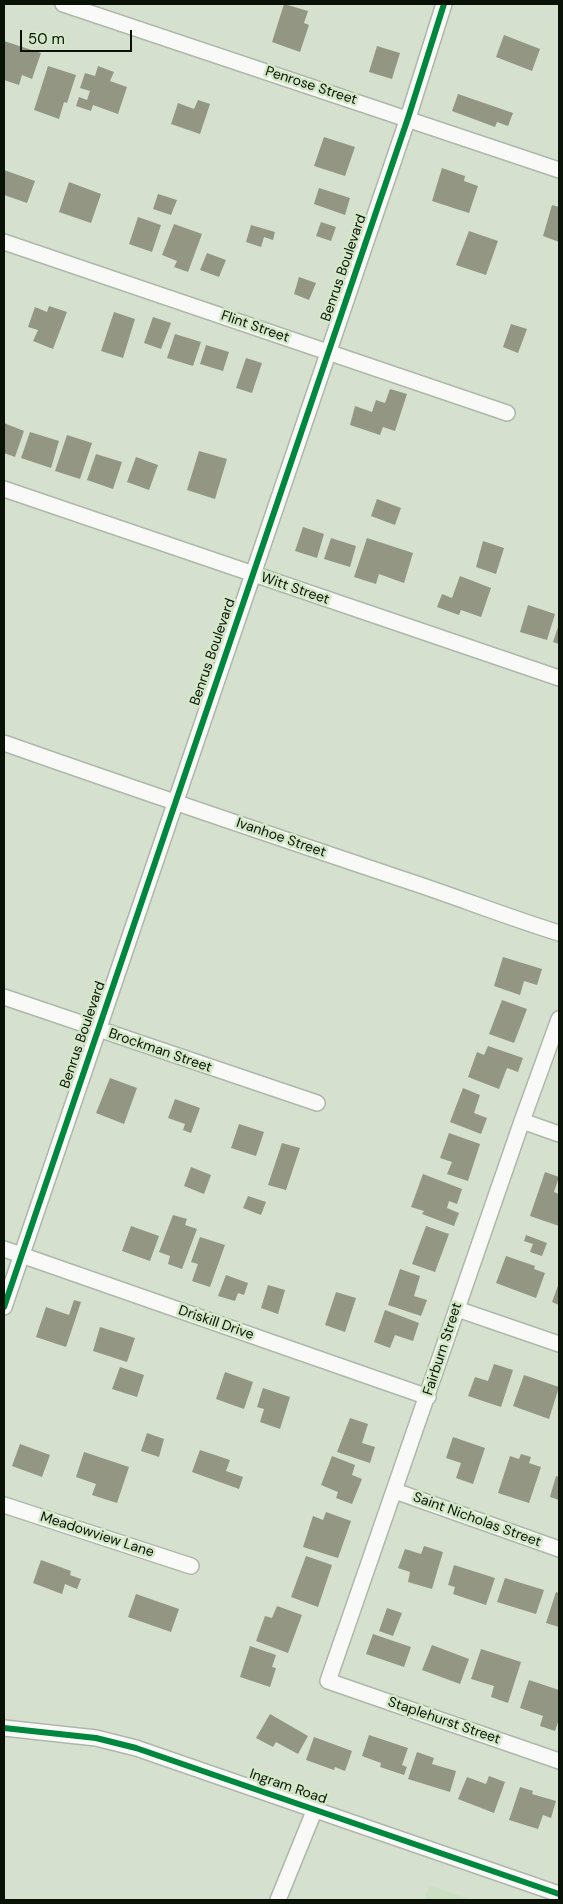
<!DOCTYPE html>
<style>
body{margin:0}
#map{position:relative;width:563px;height:1904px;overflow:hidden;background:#d5e0cf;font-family:"DM Sans",sans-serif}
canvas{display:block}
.frame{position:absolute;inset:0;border:5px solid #0a1106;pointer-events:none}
.scale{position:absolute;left:20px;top:30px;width:112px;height:22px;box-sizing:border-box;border:2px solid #0a1106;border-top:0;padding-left:6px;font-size:15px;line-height:18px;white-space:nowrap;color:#0a1106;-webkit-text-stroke:4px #d3e8c7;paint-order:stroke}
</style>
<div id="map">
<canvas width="563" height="1904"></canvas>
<div class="frame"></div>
<div class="scale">50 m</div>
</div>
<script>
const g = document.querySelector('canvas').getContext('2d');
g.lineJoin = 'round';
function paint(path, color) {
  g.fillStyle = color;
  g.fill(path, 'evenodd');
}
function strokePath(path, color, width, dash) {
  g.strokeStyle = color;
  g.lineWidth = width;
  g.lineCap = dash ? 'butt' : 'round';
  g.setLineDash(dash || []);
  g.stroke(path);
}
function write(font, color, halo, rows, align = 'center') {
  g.font = font + ' "DM Sans",sans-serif';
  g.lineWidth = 5;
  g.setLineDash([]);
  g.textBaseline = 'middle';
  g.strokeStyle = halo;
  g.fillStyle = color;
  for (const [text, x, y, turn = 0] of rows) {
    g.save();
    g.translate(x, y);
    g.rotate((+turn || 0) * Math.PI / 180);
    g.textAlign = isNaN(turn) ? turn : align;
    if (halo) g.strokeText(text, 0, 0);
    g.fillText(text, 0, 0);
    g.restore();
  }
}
const built = new Path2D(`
 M429 1885 472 1900H424Z`);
const building = new Path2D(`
 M284 4 308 11 304 23 309 25 300 52 272 42Z
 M504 35 540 49 532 71 496 57Z
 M4 41 41 53 32 79 22 75 19 85 4 80Z
 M377 46 400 53 392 79 369 72Z
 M48 66 76 75 67 103 64 102 59 119 34 110Z
 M98 66 114 72 110 81 127 87 118 114 93 105 91 111 76 106 79 97 87 100 90 91 80 88 85 73 95 76Z
 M458 94 513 113 508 126 497 122 495 127 452 111Z
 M198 100 210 104 200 134 171 124 178 103 194 109Z
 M324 137 355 147 345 176 314 166Z
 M442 168 465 176 464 181 478 186 469 213 432 201Z
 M4 170 35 181 27 203 4 195Z
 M69 182 101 194 91 223 59 212Z
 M319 188 350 198 345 215 314 204Z
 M158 194 177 200 171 215 153 209Z
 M552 205 559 207V242L543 236Z
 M138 217 161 225 152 252 129 244Z
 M321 222 336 227 331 241 316 236Z
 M174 224 202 234 188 272 174 267 177 261 162 255Z
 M251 225 275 232 273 240 264 237 261 247 246 242Z
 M469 231 498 241 486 275 456 265Z
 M207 253 226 260 219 277 200 270Z
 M299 277 316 283 309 300 294 294Z
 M49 306 67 312 53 349 33 341 38 330 28 327 35 307 47 312Z
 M114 312 135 319 123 358 101 351Z
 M153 317 171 323 161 349 144 343Z
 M511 324 527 329 518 353 503 347Z
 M175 334 201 342 193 366 167 358Z
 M206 345 229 352 223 371 200 364Z
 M246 358 262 363 252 393 236 388Z
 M390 389 407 394 395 431 383 427 380 435 350 425 355 406 372 412 376 400 385 403Z
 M4 423 24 431 15 457 4 453Z
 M30 432 59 441 51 468 21 458Z
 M67 435 92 443 80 479 55 471Z
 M199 451 227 459 215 499 187 490Z
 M96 454 122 462 113 489 87 480Z
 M136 457 158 465 149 490 127 482Z
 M377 499 401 508 395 525 371 516Z
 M303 527 324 534 317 558 295 551Z
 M331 538 356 546 350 567 324 559Z
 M367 538 413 553 404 583 379 574 376 584 354 577Z
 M483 541 504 548 496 574 476 567Z
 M460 576 491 588 481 617 461 610 459 615 437 607 442 594 452 598Z
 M528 605 555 614 547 640 520 632Z
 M559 624V644L553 642Z
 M503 957 542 969 537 985 524 981 520 995 494 986Z
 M502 1000 527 1009 514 1043 489 1034Z
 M488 1046 523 1058 518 1072 507 1068 499 1089 468 1077 477 1052 484 1055Z
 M110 1078 137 1088 124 1124 96 1113Z
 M463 1088 480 1095 474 1113 487 1118 481 1134 450 1122Z
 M175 1099 200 1108 191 1133 183 1130 185 1124 168 1118Z
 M239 1124 264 1132 256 1156 231 1148Z
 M449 1133 480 1144 468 1181 447 1174 452 1162 440 1158Z
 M282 1143 300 1148 286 1190 268 1185Z
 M191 1167 211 1175 204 1194 184 1186Z
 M545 1172 559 1177 554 1192 559 1194V1226L530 1216Z
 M423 1174 462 1189 457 1204 449 1201 447 1208 459 1213 454 1226 422 1214 424 1211 411 1207Z
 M248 1196 266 1202 261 1215 243 1208Z
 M173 1215 187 1219 185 1225 197 1229 182 1269 168 1264 170 1256 159 1252Z
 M131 1226 159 1236 150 1261 122 1251Z
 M426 1226 449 1234 435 1272 412 1264Z
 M526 1235 547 1243 542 1256 530 1252 533 1244 524 1241Z
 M200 1237 225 1245 210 1287 192 1281 198 1264 191 1262Z
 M506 1256 535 1266 534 1269 545 1273 536 1298 496 1283Z
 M400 1269 420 1276 414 1296 427 1300 421 1316 388 1305Z
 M226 1275 248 1283 244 1295 238 1293 235 1301 218 1296Z
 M559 1283V1305L552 1302Z
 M268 1285 285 1290 278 1314 261 1308Z
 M336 1292 356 1298 345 1332 325 1325Z
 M74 1300 81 1302 66 1347 36 1337 46 1307 69 1315Z
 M385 1310 419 1323 413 1341 395 1335 390 1348 374 1342Z
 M100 1327 135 1338 127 1362 93 1351Z
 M494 1364 513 1370 501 1407 468 1396 475 1377 488 1381Z
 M120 1367 144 1375 137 1397 112 1389Z
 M225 1372 253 1382 244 1409 216 1399Z
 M524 1375 559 1387 549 1419 513 1406Z
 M263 1388 290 1397 280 1429 260 1422 264 1409 257 1407Z
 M350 1418 368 1424 362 1443 375 1447 370 1463 337 1452Z
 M147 1433 164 1439 159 1457 141 1451Z
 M453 1437 485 1448 473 1484 456 1478 461 1463 446 1458Z
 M20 1444 50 1455 42 1477 12 1466Z
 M200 1450 230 1460 226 1471 243 1477 239 1489 192 1472Z
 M84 1452 129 1467 117 1503 92 1495 96 1484 76 1477Z
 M521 1454 531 1457 529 1463 541 1467 529 1503 498 1493 510 1456 519 1459Z
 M332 1456 355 1465 352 1475 362 1479 352 1504 336 1498 338 1492 321 1485Z
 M556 1476 559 1477V1500L550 1497Z
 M326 1512 351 1521 338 1558 303 1547 313 1516 323 1520Z
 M424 1546 443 1552 432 1589 408 1582 410 1572 398 1568 405 1549 421 1554Z
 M306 1556 332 1565 318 1607 291 1597Z
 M41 1560 71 1571 70 1575 81 1579 77 1589 65 1584 62 1594 33 1583Z
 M454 1565 495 1578 486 1605 453 1594 455 1587 448 1585Z
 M505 1578 544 1590 536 1614 497 1602Z
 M556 1592 559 1593V1627L546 1623Z
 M136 1594 179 1609 171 1632 128 1617Z
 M277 1606 302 1615 288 1653 256 1641 265 1616 272 1618Z
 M387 1608 402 1613 393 1636 379 1631Z
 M373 1634 411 1647 404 1667 366 1654Z
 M432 1645 469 1659 460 1684 422 1670Z
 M250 1646 276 1655 272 1667 276 1668 270 1687 240 1677Z
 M481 1649 521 1662 508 1703 491 1697 494 1686 471 1679Z
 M529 1680 559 1690V1719L555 1731 540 1726 543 1716 520 1708Z
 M270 1714 308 1736 298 1754 276 1742 273 1747 256 1738Z
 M369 1735 408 1748 402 1765 407 1767 404 1775 380 1767 381 1763 362 1756Z
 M314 1737 352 1751 345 1771 335 1767 334 1770 306 1760Z
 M417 1752 434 1758 432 1764 456 1771 450 1792 408 1779Z
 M489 1776 505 1782 494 1813 458 1799 467 1777 486 1784Z
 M520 1787 533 1791 532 1794 556 1801 551 1818 543 1815 538 1829 509 1820Z`);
const minor = new Path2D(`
 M63 4 559 170
 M4 242 507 413
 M4 489 559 678
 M4 743C137 790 271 835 405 880 457 897 507 917 559 933
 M4 997 317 1103
 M559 1019 522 1121 328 1681 559 1761
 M522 1121 559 1134
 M4 1249 428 1397
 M4 1307 408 118 444 4
 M457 1309 559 1344
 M395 1491 559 1549
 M4 1505 191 1566
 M4 1728 96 1738 136 1748 559 1894
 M278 1900 315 1809`);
const cycleway = new Path2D(`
 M4 1307 408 118 444 4
 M4 1728 96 1738 136 1748 559 1894`);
const streetNames = [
 ["Penrose Street",311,86,18],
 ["Benrus Boulevard",344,268,-71],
 ["Flint Street",255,327,19],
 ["Witt Street",295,589,19],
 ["Benrus Boulevard",213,652,-71],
 ["Ivanhoe Street",281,838,19],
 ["Benrus Boulevard",83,1035,-71],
 ["Brockman Street",160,1051,19],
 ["Driskill Drive",216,1323,19],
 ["Fairburn Street",443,1349,-72],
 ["Saint Nicholas Street",477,1520,20],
 ["Meadowview Lane",97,1535,18],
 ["Staplehurst Street",444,1721,19],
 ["Ingram Road",288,1787,19]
];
paint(built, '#cddfc2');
paint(building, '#939683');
strokePath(minor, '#aeb7aa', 18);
strokePath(minor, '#f9faf8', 15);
strokePath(cycleway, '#00873e', 6);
write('14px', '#0a1106', '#d3e8c7', streetNames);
</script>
